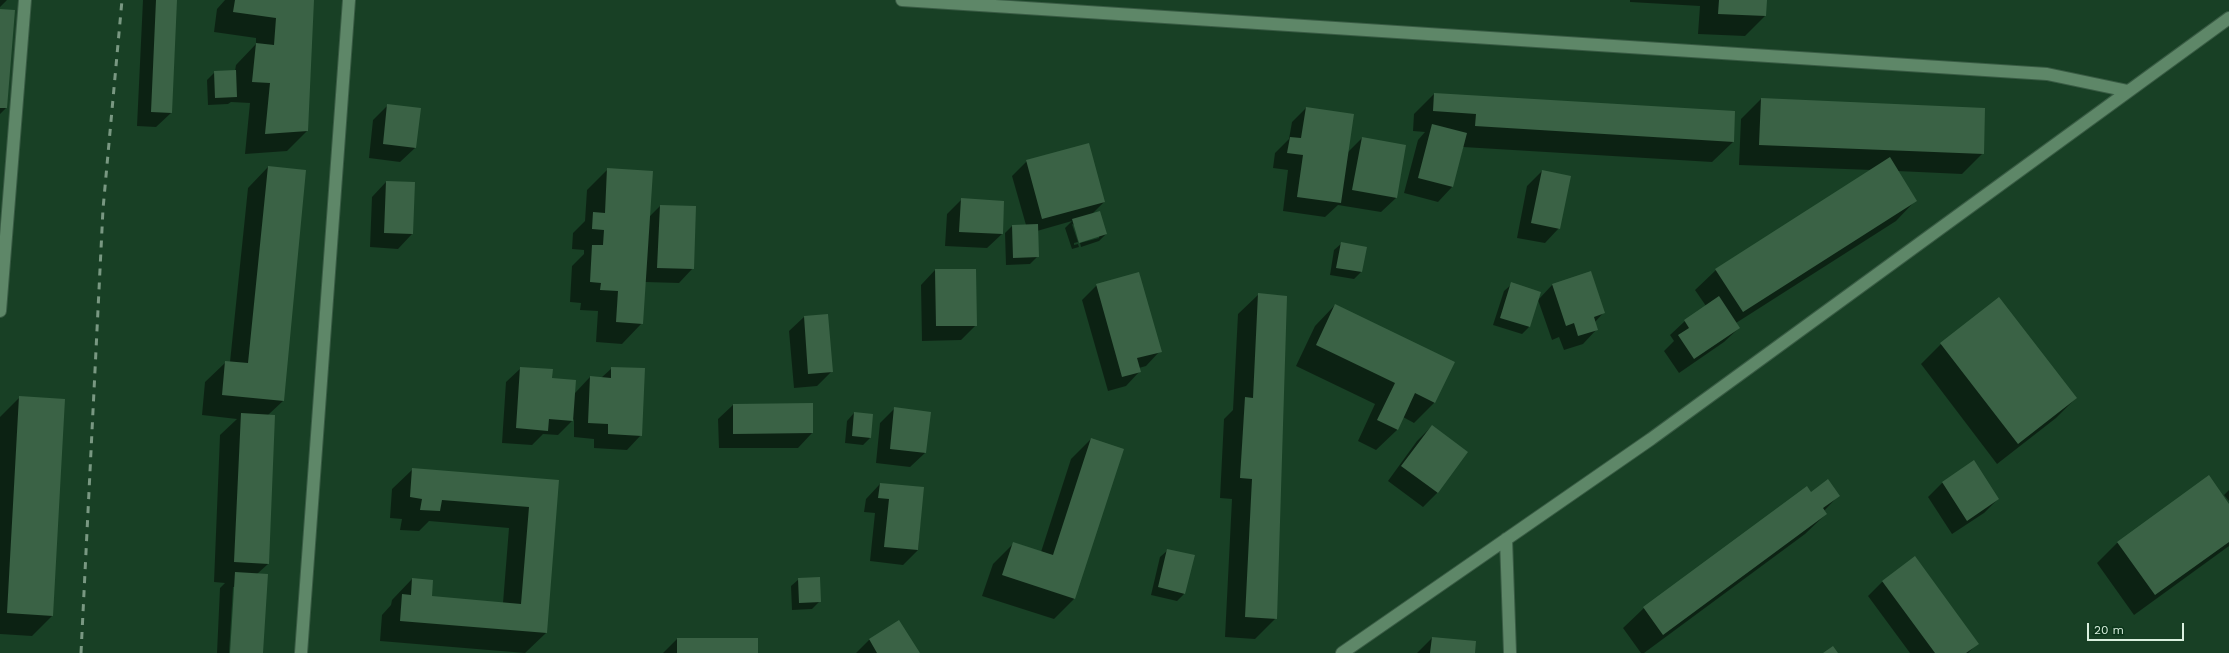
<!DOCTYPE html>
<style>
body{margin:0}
#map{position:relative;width:2229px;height:653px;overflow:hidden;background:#184025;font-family:"Work Sans",sans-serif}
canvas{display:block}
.scale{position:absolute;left:2087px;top:623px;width:97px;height:18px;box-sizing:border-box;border:2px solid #daf0df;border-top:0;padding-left:5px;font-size:12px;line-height:14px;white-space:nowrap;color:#daf0df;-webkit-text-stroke:3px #0c361b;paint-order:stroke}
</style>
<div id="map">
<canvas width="2229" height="653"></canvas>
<div class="scale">20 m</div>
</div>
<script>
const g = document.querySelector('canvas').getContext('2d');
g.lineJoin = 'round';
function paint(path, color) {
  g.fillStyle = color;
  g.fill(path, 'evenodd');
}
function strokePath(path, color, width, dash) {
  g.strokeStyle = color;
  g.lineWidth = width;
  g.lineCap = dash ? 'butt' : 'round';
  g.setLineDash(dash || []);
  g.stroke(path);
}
const shadow = new Path2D(`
 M0 0H7L0 7Z
 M143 0H176L171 113 156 127 137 126Z
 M225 0H313L307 131 287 151 245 154 250 103 231 102 228 104 208 105 207 80 215 72 235 71 236 65 256 44V38L214 32 217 9Z
 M1630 0H1766L1765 16 1745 36 1698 34 1700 6 1630 2Z
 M0 10 6 108 0 114Z
 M1434 94 1734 112 1733 142 1712 162 1463 147 1452 187 1438 202 1404 193 1418 140 1425 132 1413 131 1414 114Z
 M1761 99 1983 153 1962 174 1897 171 1916 200 1896 221 1736 323 1739 328 1724 342 1679 373 1664 351 1674 341 1670 335 1685 321 1706 306 1695 290 1716 270 1872 170 1739 165 1741 119Z
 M388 105 415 148 400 162 369 158 373 120Z
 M1306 108 1347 153 1362 138 1396 198 1381 212 1338 205 1325 217 1283 211 1288 170 1273 168 1275 153 1289 139 1292 122Z
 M1027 161 1104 202 1091 215 1106 234 1099 241 1081 247 1080 243 1099 238V236L1072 224 1078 242 1074 243V245L1078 244 1079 247 1072 249 1065 228 1072 221 1037 231 1038 256 1030 264 1006 265 1005 233 1012 226 1026 225 1012 176Z
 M268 167 283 401 268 415V564L257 574 262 653H231L235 587H233L229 653H217L220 588 225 583 214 582 220 435 237 419 202 415 205 382 226 362H230L248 188Z
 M608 169 649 217 660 206 695 207 693 268 679 283 645 282 642 323 622 344 596 342 598 311 580 310 581 303 570 302 572 266 584 254V250L572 249 573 233 585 221 587 190Z
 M1542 171 1559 228 1545 243 1517 238 1527 186Z
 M386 182 412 234 398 249 370 247 372 197Z
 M962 199 1002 234 987 248 945 246 947 214Z
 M1342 243 1366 248 1361 272 1354 279 1330 275 1334 250Z
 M935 270 976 325 961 340 922 341 921 285Z
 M1591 272 1604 312 1595 322 1597 329 1583 344 1564 350 1559 337 1552 340 1538 300 1552 285Z
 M1512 284 1540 292 1529 327 1522 334 1493 325 1504 291Z
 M1097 285 1160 351 1146 366 1139 368 1140 371 1126 386 1108 391 1082 300Z
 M1259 294 1276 618 1255 639 1225 637 1232 499 1220 498 1224 419 1233 410 1238 314Z
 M1335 305 1435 402 1414 423 1403 417 1397 430 1376 450 1358 441 1375 404 1296 366 1315 326Z
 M827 316 832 371 817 386 794 388 789 331 804 317Z
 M1941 344 2076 398 2056 418 1997 464 1921 364Z
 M521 368 551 379 575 393 590 377 601 378 612 368 641 435 627 450 594 448V439L574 437V419L558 435 543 434 532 445 502 443 506 382Z
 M20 397 52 616 32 636 0 634V417Z
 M812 404V433L798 448H719L718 419 733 405Z
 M895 408 925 453 910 467 876 463 880 423Z
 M854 413 870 438 863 445 845 443 847 421Z
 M1432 426 1438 492 1423 507 1388 481 1417 441Z
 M1091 439 1074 599 1054 619 982 596 993 564 1014 543 1041 552 1071 459Z
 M1974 462 1998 499 1984 513 1952 534 1928 497 1942 483Z
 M413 469 558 481 546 633 525 653 380 641 382 615 391 605 392 600 412 579 431 597 503 603 509 528 429 521 419 531 400 530 402 519 390 518 392 489Z
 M2209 477 2229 505V546L2134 615 2097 563 2117 543Z
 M880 484 923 488 918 550 903 565 870 561 875 513 864 512 866 499Z
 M1806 488 1810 493 1839 495 1824 511 1826 514 1805 534 1644 653H1641L1623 628 1644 608Z
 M2229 490V501L2224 495Z
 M1168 550 1193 556 1184 594 1177 601 1151 595 1160 557Z
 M1915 558 1977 644 1968 653H1910L1868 596 1882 582Z
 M799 579 820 601 812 609 792 610 791 586Z
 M899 621 919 653H856L869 640Z
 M1432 638 1474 653H1417Z
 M677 639 757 653H663Z`);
const building = new Path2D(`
 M156 0H177L172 113 151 112Z
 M235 0H314L308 131 265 134 270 83 252 82 256 43 274 45 276 18 233 12Z
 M1719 0H1767L1766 16 1718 14Z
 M0 9 15 10 7 108H0Z
 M236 70 237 97 215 98 214 71Z
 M1434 93 1735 111 1734 142 1475 126 1476 114 1433 111Z
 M1761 98 1985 108 1984 154 1759 145Z
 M387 104 421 108 416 148 383 144Z
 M1306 107 1354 114 1341 203 1297 197 1303 155 1287 153 1290 137 1301 138Z
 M1432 124 1467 133 1453 187 1418 178Z
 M1362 137 1406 145 1397 198 1352 190Z
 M1089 143 1105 202 1042 219 1026 160Z
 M1890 157 1917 201 1743 312 1715 269Z
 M268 166 306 170 284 401 222 395 225 361 248 363Z
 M607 168 653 171 643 324 616 322 618 291 600 290 601 283 590 282 592 245H603L604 230 592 229 593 212 605 213Z
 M1542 170 1571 176 1560 229 1531 223Z
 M386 181 415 182 413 234 384 233Z
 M961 198 1004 201 1003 234 959 232Z
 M660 205 696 206 694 269 657 268Z
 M1100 211 1107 234 1079 243 1072 219Z
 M1038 224 1039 257 1013 258 1012 225Z
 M1341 242 1367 247 1362 272 1336 268Z
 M935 269H976L977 326H936Z
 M1591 271 1605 313 1594 317 1598 330 1578 336 1574 323 1566 326 1552 284Z
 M1139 272 1162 352 1137 358 1141 372 1122 377 1096 284Z
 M1511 282 1541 292 1530 327 1500 318Z
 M1258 293 1287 296 1277 619 1245 617 1252 479 1240 478 1245 397 1253 398Z
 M1719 296 1740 328 1694 359 1678 335 1689 328 1684 320Z
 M1999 297 2077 398 2018 444 1940 343Z
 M1335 304 1455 362 1435 403 1415 393 1398 430 1377 420 1395 383 1316 345Z
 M828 314 833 372 808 374 804 316Z
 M520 367 553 369 552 378 576 380 573 421 549 419 548 431 516 428Z
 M611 367 645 368 642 436 608 434V424L588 423 590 376 611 378Z
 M19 396 65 399 53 616 7 613Z
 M813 403V433L733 434V404Z
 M894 407 931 412 926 453 890 449Z
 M854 412 873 414 871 438 852 436Z
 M241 413 275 415 269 564 234 562Z
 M1432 425 1468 452 1438 493 1401 466Z
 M1091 438 1124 449 1075 599 1002 575 1013 542 1053 555Z
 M1974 460 1999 499 1967 521 1942 482Z
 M412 468 559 480 547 633 400 621 402 594 411 595 412 578 433 580 432 596 521 604 529 507 442 500 440 511 420 510 422 499 410 497Z
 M2209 475 2229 504V542L2155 595 2117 542Z
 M1828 479 1840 496 1823 508 1827 514 1663 635 1643 607 1807 486 1811 492Z
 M880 483 924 487 918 550 884 547 889 499 878 498Z
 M1167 549 1195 555 1185 594 1158 587Z
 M1915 556 1979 644 1966 653H1935L1882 581Z
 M235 572 268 574 263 653H230Z
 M820 577 821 602 799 603 798 578Z
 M899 620 920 653H877L869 639Z
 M1432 637 1476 641 1475 653H1430Z
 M677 638H758V653H677Z
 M1833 646 1838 653H1823Z`);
const minor = new Path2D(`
 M902 0 2047 74 2128 91
 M0 311 25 0
 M1506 539 1510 653
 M301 653 349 0
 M1342 653 1651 439 2229 18`);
const rail = new Path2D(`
 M81 653 103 209 122 0`);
paint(shadow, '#0007');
paint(building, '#3a6245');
strokePath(minor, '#395b44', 14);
strokePath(minor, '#5e8768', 12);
strokePath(rail, '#799882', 3, [7, 7]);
</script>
